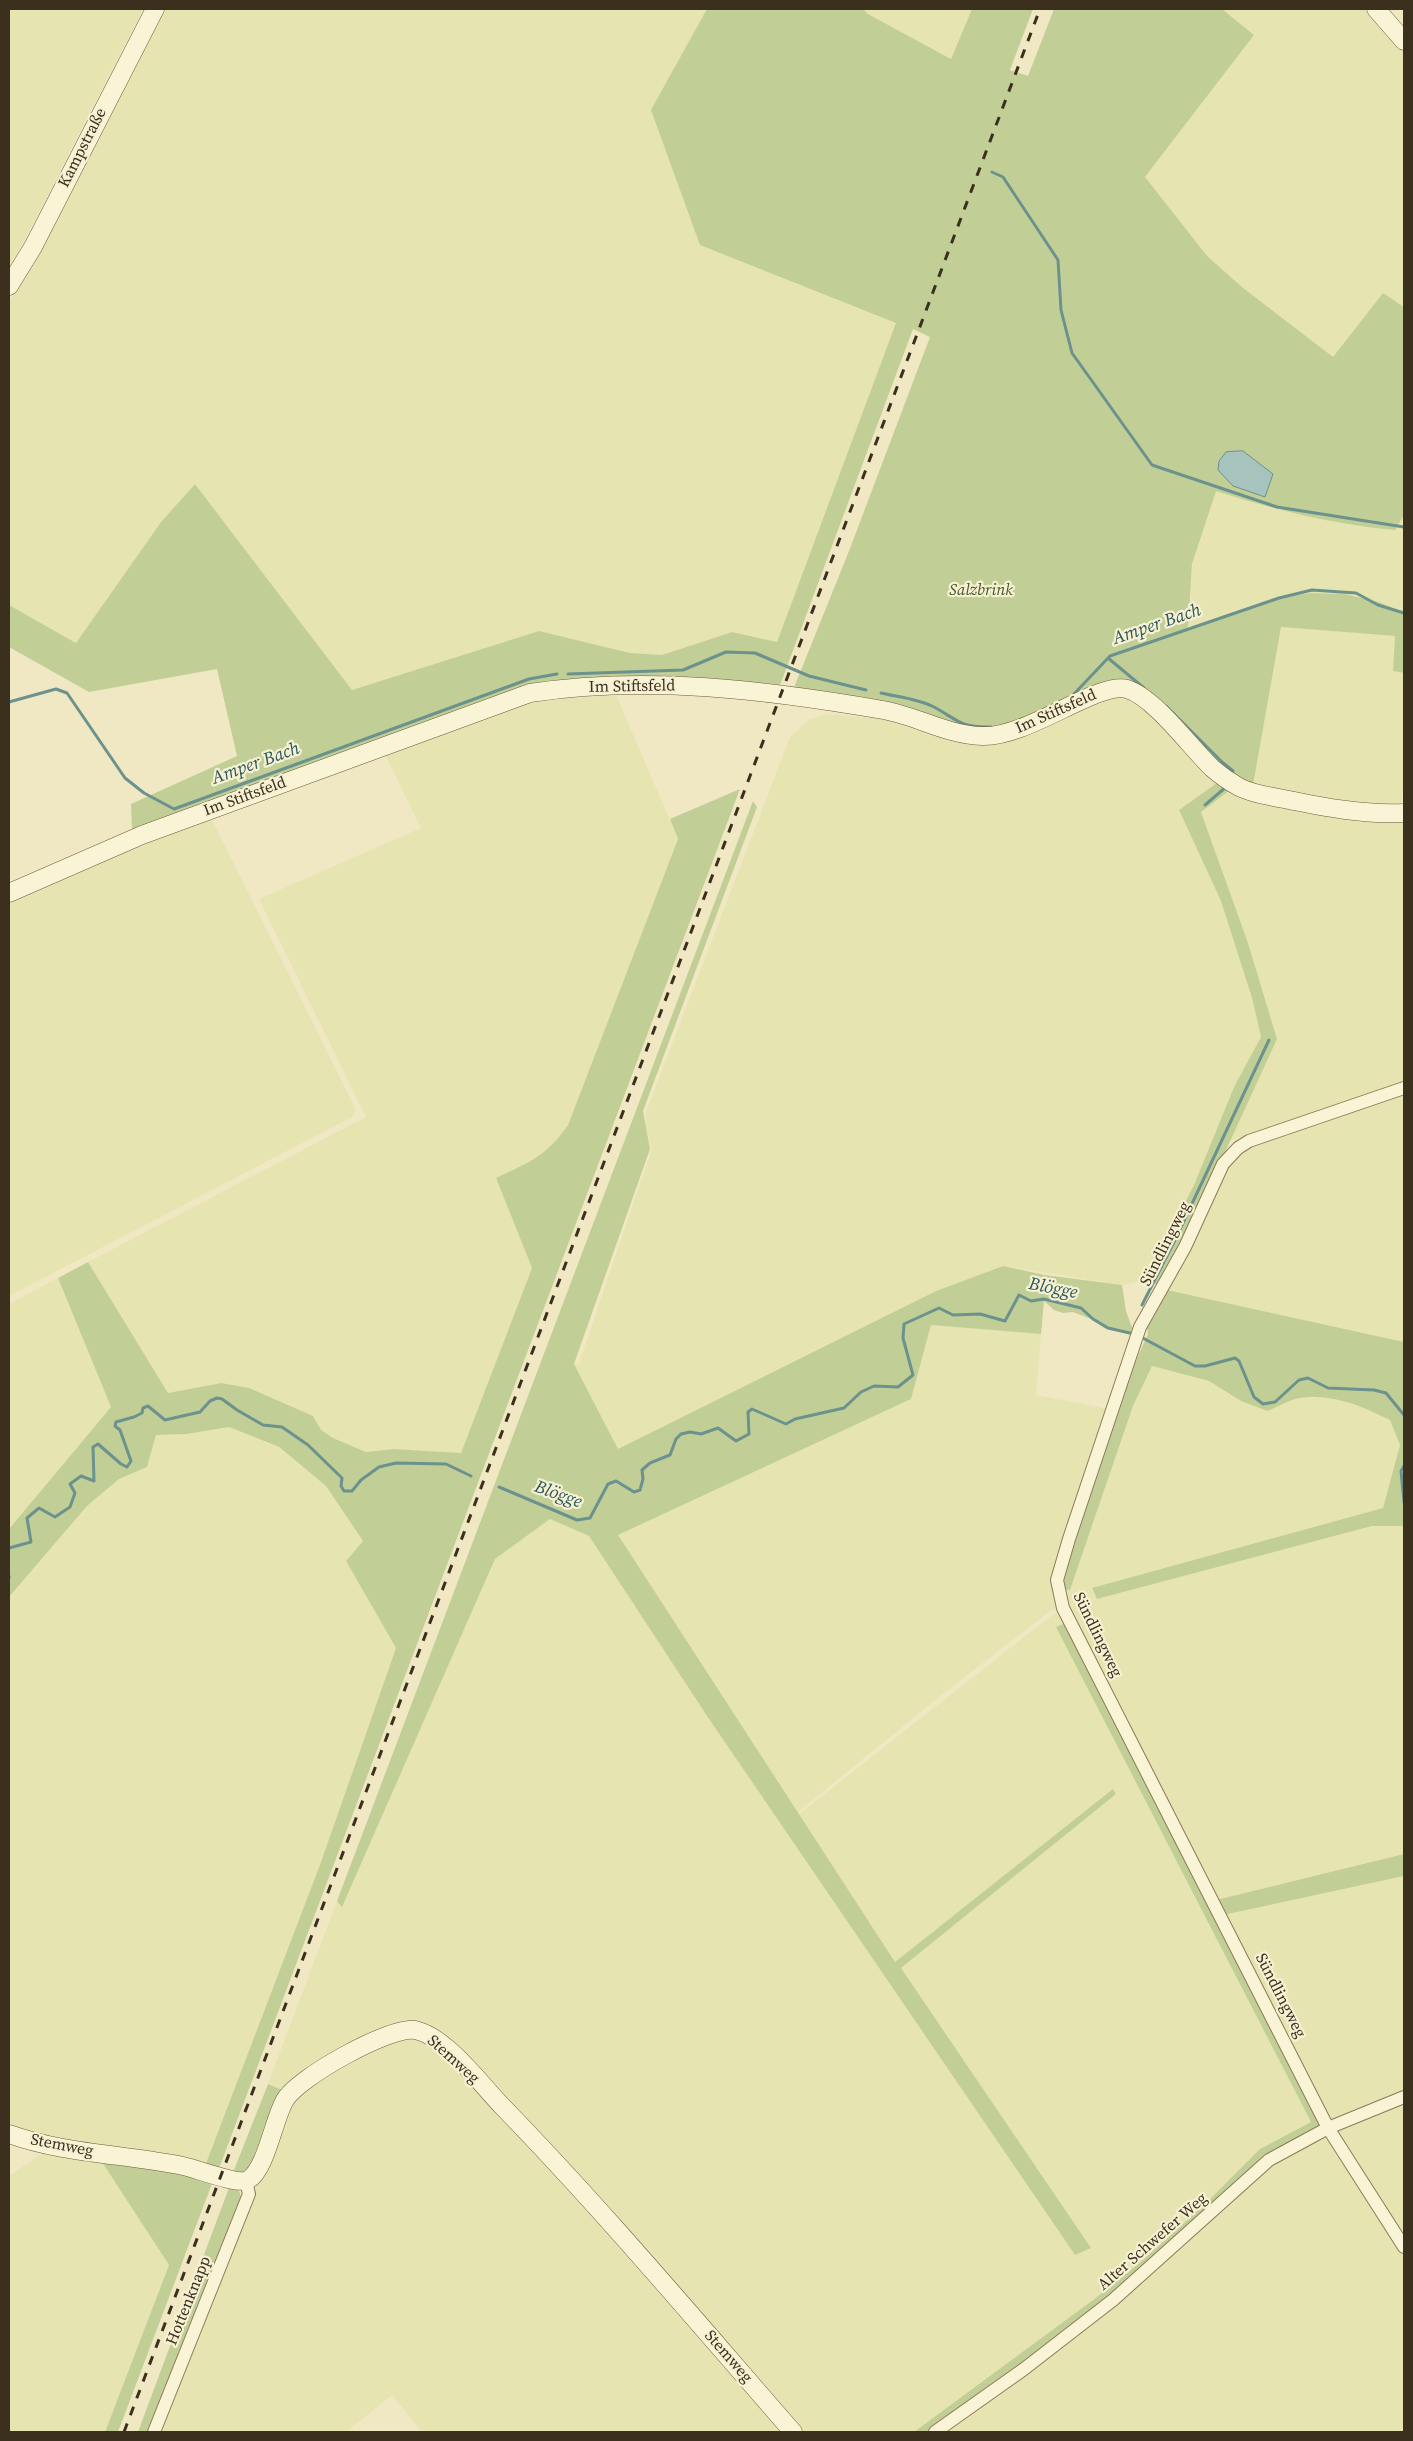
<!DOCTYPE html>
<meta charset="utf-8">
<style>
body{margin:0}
#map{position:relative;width:1413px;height:2441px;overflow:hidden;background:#f0e8c3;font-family:"Source Serif 4",serif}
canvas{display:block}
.frame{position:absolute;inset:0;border:10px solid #3b301e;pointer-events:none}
</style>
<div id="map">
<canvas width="1413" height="2441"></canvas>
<div class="frame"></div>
</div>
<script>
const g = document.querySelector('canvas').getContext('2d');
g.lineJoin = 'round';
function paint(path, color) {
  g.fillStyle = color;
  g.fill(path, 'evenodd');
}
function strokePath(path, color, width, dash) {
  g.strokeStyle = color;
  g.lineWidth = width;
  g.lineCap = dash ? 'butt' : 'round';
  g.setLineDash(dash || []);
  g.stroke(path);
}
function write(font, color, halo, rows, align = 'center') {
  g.font = font + ' "Source Serif 4",serif';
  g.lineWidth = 4.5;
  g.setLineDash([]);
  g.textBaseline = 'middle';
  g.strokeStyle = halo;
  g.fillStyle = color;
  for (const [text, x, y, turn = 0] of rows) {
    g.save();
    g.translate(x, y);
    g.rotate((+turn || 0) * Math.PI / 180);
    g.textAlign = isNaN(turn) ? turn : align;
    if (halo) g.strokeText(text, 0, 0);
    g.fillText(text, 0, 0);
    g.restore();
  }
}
const farmland = new Path2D(`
 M9 9H143L24 241 9 265Z
 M164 9H749L929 236 777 642 732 632 662 655 630 653 539 631 352 690 195 484 161 522 76 643 9 605V302L40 250Z
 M864 9H972L951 59 868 14Z
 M1222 9H1365L1404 54V307L1383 293 1307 391 1133 193 1254 35Z
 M1287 468 1404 495V613L1379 602 1345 594 1311 593 1279 597 1188 630 1198 484Z
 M1281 627 1395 636 1393 671 1404 673V783L1400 811 1252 791Z
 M1125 692 1224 778 1179 810 1221 901 1252 998 1261 1037 1234 1087 1194 1185 1145 1280 1122 1285 1003 1266 936 1291 618 1449 574 1364 579 1363 652 1149 646 1127V1112L790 737 810 719 829 714 889 720Z
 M616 695 678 839 568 1125 555 1144 537 1158 496 1178 532 1268 461 1453 394 1449 366 1452 333 1438 320 1430 313 1416 221 1383 168 1393 88 1262 366 1117 259 899 421 828 385 754 531 701Z
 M1234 787 1404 815V1081L1229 1141 1277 1039 1248 943 1201 812Z
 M211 818 355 1108V1113L350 1118 9 1296V901L140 845Z
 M1404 1093V1342L1167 1290 1222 1174 1241 1151 1258 1143Z
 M58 1278 111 1407 9 1529V1304Z
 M931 1325 1041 1334 1036 1395 1109 1409 1060 1606 1049 1612 945 1692 798 1812 617 1535 911 1399Z
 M1152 1366 1209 1381 1241 1401 1267 1411 1299 1398 1325 1397 1364 1406 1390 1420 1400 1445 1383 1508 1092 1589 1097 1599 1372 1526H1404V1854L1216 1900 1060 1589 1070 1590 1133 1406Z
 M229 1427 279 1448 326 1486 363 1541 346 1561 396 1648 321 1862 205 2166 9 2129V1597L87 1506 119 1479 147 1467 156 1435 187 1434Z
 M550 1519 589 1536 707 1716 1075 2255 1091 2248 901 1968 1116 1794 1114 1789 895 1962 799 1814 1051 1616 1061 1611 1068 1622 1057 1627 1311 2122 1260 2149 1204 2205 1137 2265 1097 2297 914 2432H799L432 2034 403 2026 282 2090 268 2084 337 1901 342 1906 495 1559Z
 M1404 1876V2094L1334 2122 1328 2119 1223 1915Z
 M402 2033 430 2040 575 2189 789 2432H422L392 2395 346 2432H160L251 2203 289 2094Z
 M1404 2100V2242L1336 2129Z
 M1324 2136 1330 2139 1404 2251V2432H939L1270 2162Z
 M50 2148 100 2159 169 2265 105 2432H9V2176Z`);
const green = new Path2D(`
 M707 9H863L868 14 951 59 972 9H1033L1010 70 1028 76 1054 9H1222L1254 35 1145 177 1207 256 1243 288 1333 357 1383 293 1404 307V515L1395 530C1330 524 1277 510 1216 491L1192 564 1188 629 1279 597 1311 593 1345 594 1379 602 1404 613V673L1393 671 1395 636 1281 627 1252 791 1126 687 1004 735 793 690 849 551 930 337 913 329 779 688 565 681 378 741 132 830 131 804 237 756 217 669 89 692 9 647V605L76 643 161 522 195 484 352 690 539 631 630 653 662 655 732 632 777 642 896 323 700 245 651 110Z
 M1224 778 1234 787 1201 812 1248 943 1277 1039 1182 1246 1161 1286 1145 1280 1194 1185 1234 1087 1261 1037 1252 998 1221 901 1179 810Z
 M740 789 218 2171 205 2166 321 1862 396 1648 346 1561 363 1541 326 1486 279 1447 229 1427 187 1434 156 1435 147 1467 119 1479 87 1506 9 1597V1529L111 1407 58 1278 88 1262 168 1393 221 1383 249 1388 313 1416 321 1430 333 1438 366 1452 394 1449 461 1453 532 1268 496 1178C529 1162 546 1157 568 1125L678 839 670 819Z
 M753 801 757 807 643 1111 650 1149 574 1364 618 1449 936 1291 1003 1266 1045 1275 1122 1285 1126 1311 1135 1336 1120 1329H1106L1091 1319 1073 1312 1063 1313 1054 1310 1044 1301 1041 1334 931 1325 911 1399 618 1535 895 1962 1113 1789 1116 1794 901 1968 1091 2248 1075 2255 707 1716 589 1536 550 1519 495 1559 342 1907 337 1901Z
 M1167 1290 1404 1342V1526H1372L1097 1599 1092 1588 1383 1508 1400 1445 1390 1420C1362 1406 1332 1393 1300 1398 1289 1400 1278 1407 1267 1411L1241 1401 1209 1381 1152 1366 1133 1406 1070 1590 1060 1589 1120 1395 1148 1334 1147 1328Z
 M1068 1622 1321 2120 1319 2127 1264 2155 1201 2220 1110 2298 931 2432H914L1097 2297 1137 2265 1204 2205 1260 2149 1311 2122 1056 1627Z
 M1404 1854V1876L1223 1915 1216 1900Z
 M268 2084 282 2090 262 2150 246 2174 232 2175Z
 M100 2159 213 2181 118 2432H105L169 2265Z
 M230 2185C238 2188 241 2191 241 2201L149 2432H138Z`);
const water = new Path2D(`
 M1243 451 1273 474 1265 497 1233 486 1218 470 1219 461 1226 452Z`);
const stream = new Path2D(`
 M992 172 1003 177 1058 260 1061 310 1072 353 1152 465 1277 507 1404 527
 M1108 658 1144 688
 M568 674 683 670 726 652 755 653 809 676 866 690
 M881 693C898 697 919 699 934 707 958 720 960 728 991 727
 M1073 695 1110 656 1279 598 1312 590 1356 593 1378 605 1404 613
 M9 702 56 689 67 693 125 778 144 793 174 809 529 679 557 674
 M1166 706 1222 762 1233 771 1231 775
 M1205 805 1226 787
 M1142 1305 1174 1242 1269 1040
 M1139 1336 1195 1366H1205L1235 1358 1239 1361 1254 1397 1263 1404 1275 1402 1299 1380 1308 1378 1328 1388 1374 1390 1386 1393 1404 1415
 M1404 1466 1401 1471 1404 1502
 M499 1487 577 1520 590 1518 608 1484 616 1481 634 1492 640 1490 643 1479 642 1470 650 1463 670 1455 676 1439 681 1434 690 1432 701 1434 718 1428 736 1441 749 1434 748 1412 752 1409 786 1424 795 1419 844 1408 861 1392 874 1386 898 1387 913 1375 903 1338 904 1324 939 1308 953 1315 980 1314 1005 1321 1019 1295 1031 1301 1044 1299 1081 1308 1093 1319 1108 1328 1134 1334
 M9 1548 31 1542 27 1518 39 1508 55 1517 70 1507 75 1493 70 1484 81 1476 94 1481 93 1447 98 1444 121 1464 127 1467 131 1461 120 1430 115 1426 116 1422 134 1417 142 1413 143 1408 148 1406 165 1420 200 1412 210 1401 217 1398 222 1399 237 1410 263 1425 282 1427 308 1445 342 1478 341 1486 344 1491H352L361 1480 379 1467 396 1463 446 1464 471 1476
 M9 1576V1578`);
const street = new Path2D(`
 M1404 1088 1249 1141 1238 1148 1223 1164 1185 1247 1140 1327 1069 1539 1057 1580 1063 1608 1328 2128 1404 2247
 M154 2432 249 2194 246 2181
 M935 2432 1024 2369 1113 2300 1269 2160 1328 2128 1404 2097`);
const secondary = new Path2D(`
 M1376 9 1404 41
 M9 286 33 247 155 9
 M9 893 142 835 530 693C647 675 767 690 883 710 917 716 947 735 982 736 1027 738 1098 681 1127 689 1155 698 1190 747 1212 768 1220 775 1230 782 1239 787 1252 794 1269 796 1284 799 1323 807 1364 815 1404 813
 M9 2134C64 2154 125 2154 183 2166 197 2169 238 2185 248 2180 266 2170 274 2118 285 2100 297 2078 390 2026 415 2030 445 2036 480 2083 501 2105 603 2210 697 2322 793 2432`);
const rail = new Path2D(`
 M124 2432 1040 9`);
const streetNames = [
 ["Kampstraße",83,148,-63],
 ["Im Stiftsfeld",632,687,-1],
 ["Im Stiftsfeld",1056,712,-24],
 ["Im Stiftsfeld",245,797,-20],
 ["Sündlingweg",1166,1244,-63],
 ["Sündlingweg",1097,1635,64],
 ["Sündlingweg",1280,1996,63],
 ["Stemweg",453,2060,42],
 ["Stemweg",62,2146,11],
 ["Alter Schwefer Weg",1153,2242,-41],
 ["Hottenknapp",189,2301,-68],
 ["Stemweg",728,2357,49]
];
const parkNames = [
 ["Salzbrink",981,591]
];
const waterNames = [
 ["Amper Bach",1157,625,-19],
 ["Amper Bach",256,764,-20],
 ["Blögge",1053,1289,11],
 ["Blögge",558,1495,20]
];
paint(farmland, '#e6e4b0');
paint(green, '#c1cf97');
paint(water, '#a6c3be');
strokePath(water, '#6c928d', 1);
strokePath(stream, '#6c928d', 3);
strokePath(street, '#8c7a59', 14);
strokePath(secondary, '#6d5b3c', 19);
strokePath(street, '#faf4d7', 12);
strokePath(secondary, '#faf4d7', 18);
strokePath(rail, '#3b301e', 3, [9, 9]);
write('16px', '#3b301e', '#f7f1d3', streetNames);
write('italic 16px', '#445823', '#f7f1d3', parkNames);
write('italic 18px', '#2c585b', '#f7f1d3', waterNames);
</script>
